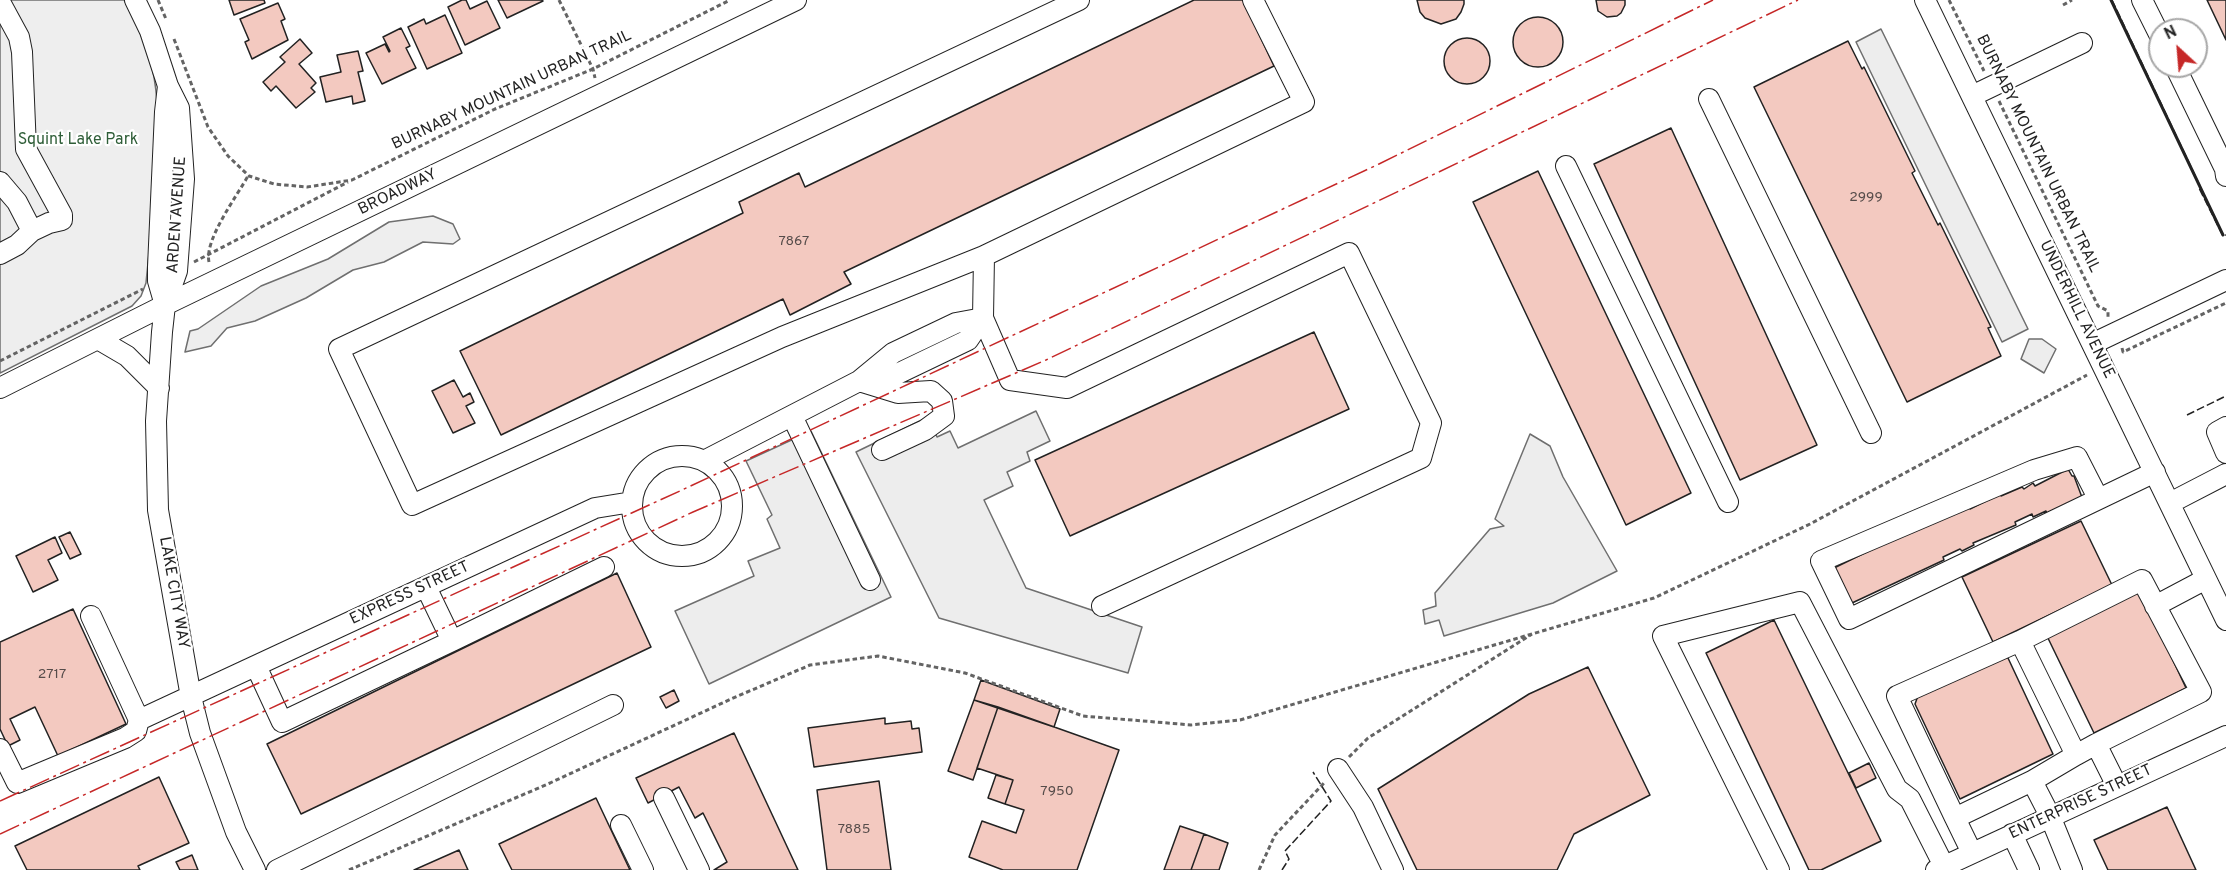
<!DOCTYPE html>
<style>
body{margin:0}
#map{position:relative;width:2226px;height:870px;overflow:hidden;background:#fff;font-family:Overpass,sans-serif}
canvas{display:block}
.north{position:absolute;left:2148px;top:18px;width:60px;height:60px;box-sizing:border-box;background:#fff;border:2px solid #a7a7a7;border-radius:50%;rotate:334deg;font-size:16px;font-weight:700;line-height:24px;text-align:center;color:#222}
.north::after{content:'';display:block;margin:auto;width:21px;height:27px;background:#c62828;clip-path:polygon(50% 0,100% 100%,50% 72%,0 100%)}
</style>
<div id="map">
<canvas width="2226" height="870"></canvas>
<div class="north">N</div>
</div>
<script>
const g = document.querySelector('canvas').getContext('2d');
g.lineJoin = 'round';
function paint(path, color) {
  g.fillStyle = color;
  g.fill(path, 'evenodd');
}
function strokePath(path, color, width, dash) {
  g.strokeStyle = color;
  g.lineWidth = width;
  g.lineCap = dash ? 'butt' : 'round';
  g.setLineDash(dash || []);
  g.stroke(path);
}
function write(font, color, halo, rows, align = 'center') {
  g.font = font + ' Overpass,sans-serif';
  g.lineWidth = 4.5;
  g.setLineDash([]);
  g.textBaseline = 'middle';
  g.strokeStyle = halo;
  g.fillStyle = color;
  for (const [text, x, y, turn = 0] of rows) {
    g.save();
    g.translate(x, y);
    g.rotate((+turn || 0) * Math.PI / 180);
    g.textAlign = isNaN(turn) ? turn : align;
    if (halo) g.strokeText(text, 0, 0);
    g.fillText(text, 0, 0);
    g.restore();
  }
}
const green = new Path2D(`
 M0 0H124C137 24 149 50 154 77 165 141 152 218 146 283L141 296 132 306 0 373Z
 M433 216 453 224 460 239 453 244 423 242 384 262 353 270 306 298 255 321 227 328 211 346 185 352 190 331 198 329 261 286 328 259 389 222Z`);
const parking = new Path2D(`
 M1881 29 2028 329 2002 342 1856 42Z
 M2029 339H2042L2056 349 2044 373 2021 359Z
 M1036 411 1050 441 1027 452 1030 461 1007 472 1013 486 984 500 1026 588 1142 627 1128 673 939 618 856 452 928 417 937 437 950 431 958 448Z
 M811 431 891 597 709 684 675 611 754 576 748 561 780 548 767 519 772 515 746 461Z
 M1530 434 1550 446 1563 477 1617 571 1553 603 1444 636 1439 620 1425 624 1423 610 1436 606 1435 593 1490 529 1504 526 1495 519Z`);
const building = new Path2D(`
 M229 0H264L265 3 234 15Z
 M462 0H466L470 9 487 1 500 28 465 45 448 7Z
 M498 0H542L543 1 507 18Z
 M1194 0H1243L1274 66 844 272 851 284 790 315 783 299 501 435 460 351 743 213 739 202 799 173 805 187Z
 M1417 0H1464V4L1461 12 1456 19 1441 24 1425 18 1420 12Z
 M1596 0H1625V5L1621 13 1617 16 1607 17 1598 11Z
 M2207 0H2226V40Z
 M278 3 285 19 281 21 288 40 252 59 245 42 249 40 240 19Z
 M445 15 462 53 427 69 408 27 424 19 426 24Z
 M1513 42a25 25 0 1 1 50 0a25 25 0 1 1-50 0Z
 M401 28 410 46 406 48 416 68 382 84 366 53 385 44 389 52 390 51 383 37Z
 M1444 61a23 23 0 1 1 46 0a23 23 0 1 1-46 0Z
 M300 39 312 53 299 64 316 83 311 88 315 92 296 108 276 86 271 91 263 82 285 62 280 57Z
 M1848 41 1862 69 1864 67 1915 171 1912 173 1938 225 1940 223 1991 327 1988 328 2001 356 1907 402 1754 87Z
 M358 51 363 71 358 72 365 101 353 104 352 96 326 102 320 77 341 72 337 55Z
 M1671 128 1817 445 1740 480 1594 164Z
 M1538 171 1691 493 1626 525 1473 202Z
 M1314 332 1349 409 1070 536 1035 460Z
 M454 380 463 397 470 393 474 402 466 406 475 423 453 433 432 391Z
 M2068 469 2072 476H2074L2083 500 2049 517 2046 511 2033 517 2032 514 2015 522 2016 525 1973 543 1974 545 1962 551 1960 549 1943 557 1944 560 1852 603 1834 568 1967 503 1970 509 2000 494 2001 496 2022 487 2024 489 2033 483 2035 486Z
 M2081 521 2112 585 1993 642 1962 577Z
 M70 532 81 554 70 559 59 537Z
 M55 537 62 553 48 560 58 580 33 592 16 556Z
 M617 573 651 647 301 814 267 744Z
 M2139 588 2186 688 2094 733 2045 632Z
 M73 609 126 724 58 756 35 707 10 719 20 740 8 746 0 729V642Z
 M1774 620 1881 841 1821 870H1809L1706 653Z
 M1999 654 2008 658 2053 754 1960 799 1915 704 1919 693Z
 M1588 667 1650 795 1574 834 1557 870H1417L1378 789 1529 694Z
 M981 680 1060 709 1054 727 974 700Z
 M674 690 679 701 666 708 660 697Z
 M974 700 998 707 973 780 948 771Z
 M998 707 1119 750 1077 870H1003L969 857 982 821 1016 833 1024 810 1005 804 1013 780 977 768Z
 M885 718V724L911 721 912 729 919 728 922 752 814 767 808 728Z
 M734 733 798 870H714L727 862 703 813 695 818 679 787 648 803 636 778Z
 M1869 763 1876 778 1856 788 1849 773Z
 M996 775 1013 780 1005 804 988 798Z
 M159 777 189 843 138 866 140 870H27L15 846Z
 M879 781 891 870H827L817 790Z
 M596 798 630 870H512L499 844Z
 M2167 807 2196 870H2108L2094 840Z
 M1180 826 1204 834 1191 870H1164Z
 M1204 834 1228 843 1219 870H1191Z
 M459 850 468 870H414Z
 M192 855 198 870H180L176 862Z`);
const path = new Path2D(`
 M158 0 166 19
 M559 0 593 69 595 78
 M1949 0 1984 71
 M2063 5 2072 0
 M174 39 208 127 228 156 249 176 274 184 307 187 352 180 495 109 593 69 730 0
 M1999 101 2098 306 2108 311V318
 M194 262 348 182
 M209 262C204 240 237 196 248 176
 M2122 348 2123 352 2226 303
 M0 361 143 289
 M1349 757 1368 738 1532 634
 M349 870 550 783 731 699 810 665 878 656 965 673 1083 716 1191 725 1240 720 1654 598 1810 524 2087 375
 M1259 870 1275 835 1325 782`);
const minor = new Path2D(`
 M135 0 150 31 168 86 179 108 184 179 177 271 165 305 162 332 156 421 158 510 191 697 200 733 236 832 255 870
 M1079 0 339 349 412 505 782 337 984 256 1304 102 1253 0
 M1925 0 2226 620
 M2142 0 2160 36
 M0 2 19 37 22 52 26 149 62 215V220L49 223 32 231
 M2175 66 2225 169 2226 176
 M1972 96 2082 43
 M1709 99 1871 433
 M1566 166 1728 502
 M0 182 17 202 32 231 17 245 0 254
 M984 256 983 318 1010 380 1067 388 1349 253 1431 423 1421 458 1102 606
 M165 305 158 281V267L165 112 168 86
 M98 339 127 356 159 388
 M2092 344 2226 280
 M865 380 893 376 968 340 983 318
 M859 381 898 393 931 391 942 401 944 416 925 430 882 450
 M0 388 165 305 796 0
 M792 416 870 580
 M2226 427 2217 432 2226 453
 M632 506a50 50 0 1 1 100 0a50 50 0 1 1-100 0Z
 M704 461 859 381 893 353 956 323 983 318
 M2098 498 2077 457 2034 470 1821 561 1849 619 2155 472
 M2170 503 2226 474
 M426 587 452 641 604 567
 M2155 606 2206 579
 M91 616 139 720 595 508 632 502
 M256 666 282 722 452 641
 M2096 744 2076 755 2020 641 2142 580 2201 692 2096 744 2117 786
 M0 749 17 783 125 738 136 731 139 720
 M1338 769 1363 807 1393 870
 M664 798 699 870
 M1955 818 1897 696 2020 641
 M621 825 643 870
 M2012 834 2029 870
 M1972 853 1955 818 2032 781
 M277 870 613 705
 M1779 870 1663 636 1800 602 1897 789 1910 799 1944 866
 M1936 870 2226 736
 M2072 870 2050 816 2032 781 2076 755`);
const fence = new Path2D(`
 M2112 0 2200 186 2199 188 2223 236 2226 235
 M2187 415 2226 396
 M1282 870 1289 859 1285 851 1331 801 1313 772`);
const wall = new Path2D(`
 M2111 0 2223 235`);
const power = new Path2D(`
 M0 801 682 490 1379 164 1713 0
 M0 834 693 512 1046 360 1798 0`);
const numberNames = [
 ["2999",1866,198],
 ["7867",794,242],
 ["2717",52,675],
 ["7950",1057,792],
 ["7885",854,830]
];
const streetNames = [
 ["BURNABY MOUNTAIN URBAN TRAIL",512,91,-25],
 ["BURNABY MOUNTAIN URBAN TRAIL",2037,154,64],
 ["BROADWAY",398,193,-26],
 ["ARDEN AVENUE",178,215,-86],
 ["UNDERHILL AVENUE",2076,310,64],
 ["LAKE CITY WAY",173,593,80],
 ["EXPRESS STREET",410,594,-25],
 ["ENTERPRISE STREET",2081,803,-25]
];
const parkNames = [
 ["Squint Lake Park",78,141]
];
paint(green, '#eee');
strokePath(green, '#6f6f6f', 1.5);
paint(parking, '#ededed');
strokePath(parking, '#6f6f6f', 1.5);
paint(building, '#f3c9c0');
strokePath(building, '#222', 1.5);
strokePath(minor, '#222', 22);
strokePath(path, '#646464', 3, [4.5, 3]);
strokePath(minor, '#fff', 20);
strokePath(fence, '#222', 1.5, [8, 3]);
strokePath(wall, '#222', 3);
strokePath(power, '#c62828', 1.5, [21, 4.5, 3, 4.5]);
write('14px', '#564c4a', null, numberNames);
write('16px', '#222', '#fff', streetNames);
write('16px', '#2f5e38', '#fff', parkNames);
</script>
